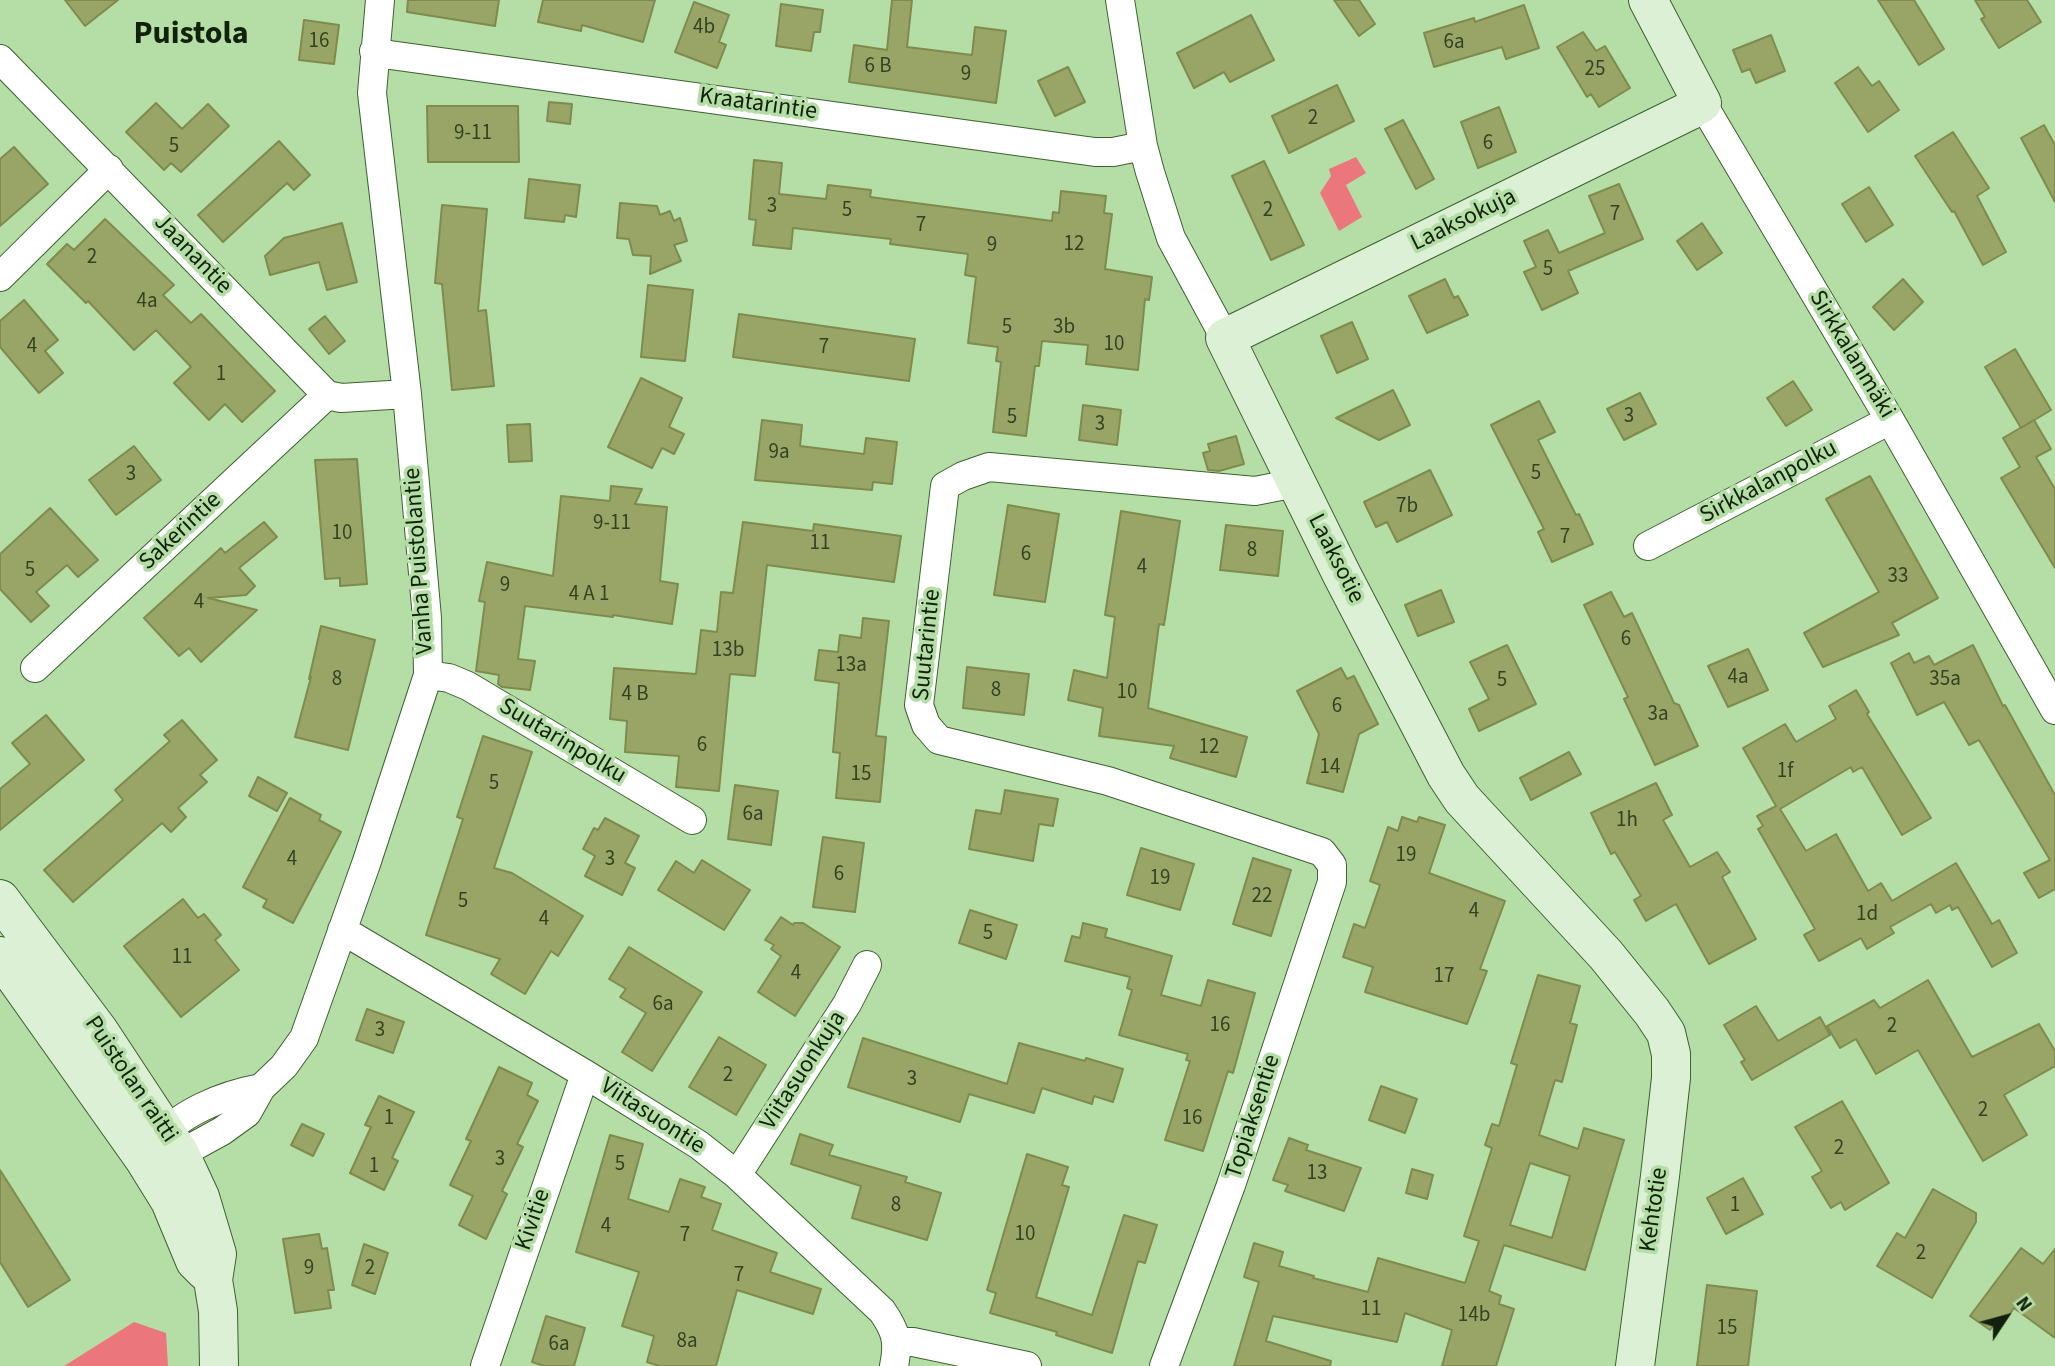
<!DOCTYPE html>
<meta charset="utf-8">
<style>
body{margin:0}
#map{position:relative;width:2055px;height:1366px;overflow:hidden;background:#b4dea6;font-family:"Source Sans 3",sans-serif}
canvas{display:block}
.north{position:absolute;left:1971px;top:1282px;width:70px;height:70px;-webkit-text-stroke:5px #b4dea6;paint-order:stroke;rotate:54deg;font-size:19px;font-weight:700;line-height:28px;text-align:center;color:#12210c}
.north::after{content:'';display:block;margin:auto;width:24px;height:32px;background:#12210c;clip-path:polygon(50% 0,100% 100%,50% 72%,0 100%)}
</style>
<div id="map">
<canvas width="2055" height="1366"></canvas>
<div class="north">N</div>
</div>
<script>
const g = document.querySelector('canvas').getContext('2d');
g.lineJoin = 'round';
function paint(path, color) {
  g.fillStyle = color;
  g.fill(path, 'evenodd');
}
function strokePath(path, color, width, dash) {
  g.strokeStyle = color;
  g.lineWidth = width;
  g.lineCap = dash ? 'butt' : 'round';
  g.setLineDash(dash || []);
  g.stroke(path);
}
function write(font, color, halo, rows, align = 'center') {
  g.font = font + ' "Source Sans 3",sans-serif';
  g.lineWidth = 7;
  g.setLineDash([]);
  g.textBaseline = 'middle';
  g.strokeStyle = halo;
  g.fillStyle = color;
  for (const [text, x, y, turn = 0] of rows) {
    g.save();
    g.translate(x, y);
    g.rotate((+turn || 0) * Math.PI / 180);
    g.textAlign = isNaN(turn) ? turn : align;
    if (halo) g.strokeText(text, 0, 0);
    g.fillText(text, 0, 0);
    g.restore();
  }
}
const green = new Path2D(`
 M1356 157 1366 173 1346 185 1362 217 1339 231 1320 193 1331 176 1329 169Z
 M134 1322 166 1333 168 1366H64Z`);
const building = new Path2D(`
 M65 0H118L85 26Z
 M408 0H499L495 26 407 12Z
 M543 0H655L643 42 582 25 581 31 538 22Z
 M892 0H912L907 47 972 55 975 27 1006 31 996 103 849 82 854 45 887 50Z
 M1334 0H1359L1375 24 1359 36Z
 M1878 0H1914L1944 49 1919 65Z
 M1975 0H2027L2041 22 1999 48 1981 19 1985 17Z
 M694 2 729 15 719 42 726 45 717 68 675 52Z
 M781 4 823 10 820 32H814L811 51 776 46Z
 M1524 5 1539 48 1506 59 1502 47 1434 67 1424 33 1474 18 1475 22Z
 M1251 15 1274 60 1230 82 1224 72 1194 88 1177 53Z
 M304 20 339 25 334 64 299 60Z
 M1583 32 1596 51 1605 46 1630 88 1599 107 1591 94 1587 97 1557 47Z
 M1771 35 1785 71 1756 83 1750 69 1742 72 1733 50Z
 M1068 67 1085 102 1055 116 1038 81Z
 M1858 67 1872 86 1879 81 1899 110 1868 132 1835 83Z
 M1337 85 1354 121 1289 153 1272 116Z
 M549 102 572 104 570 124 547 121Z
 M156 103 182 129 208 104 229 126 181 172 171 163 164 170 126 132Z
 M427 106H518L519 162H428Z
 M1499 107 1516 152 1478 168 1461 122Z
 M1403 120 1434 179 1416 189 1385 129Z
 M2044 125 2055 145V202L2021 138Z
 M1953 132 1989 188 1977 196 2006 252 1983 265 1954 211 1952 212 1915 156Z
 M279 141 310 175 294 190 287 183 223 242 198 215Z
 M14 147 48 184 0 226V159Z
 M754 160 782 163 779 194 826 199 828 185 871 190 870 197 1052 221 1053 212 1059 213 1061 191 1106 196 1104 213 1112 214 1105 269 1152 277 1149 300 1145 299 1138 370 1086 364 1088 345 1042 341 1039 366H1035L1026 436 993 432 1001 362 996 361 998 347 968 343 976 277 965 275 968 254 890 244 891 239 793 228 791 249 753 245 756 220 749 219Z
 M1264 161 1304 245 1271 260 1232 176Z
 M529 179 580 185 576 217 565 215 564 222 525 218Z
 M1619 184 1643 239 1568 271 1578 293 1542 310 1524 272 1536 267 1524 241 1548 230 1559 253 1605 233 1589 196Z
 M1869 187 1893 225 1866 242 1842 204Z
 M620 203 657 206 660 215 670 211 674 221 680 218 687 241 674 245 681 261 650 274 651 256 633 255 629 239 617 238Z
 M442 205 487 209 478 311 486 310 494 386 452 390 442 284 435 283Z
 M105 219 174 285 163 295 191 323 201 314 275 391 242 422 225 404 209 420 174 383 191 367 156 330 134 350 88 301 86 303 47 264 67 244 74 250Z
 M342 223 357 282 327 290 319 262 270 275 265 256 284 238Z
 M1702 223 1722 253 1697 270 1677 241Z
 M1445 279 1454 298 1458 296 1468 315 1427 333 1409 296Z
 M1903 279 1923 302 1894 330 1873 307Z
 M648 285 693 290 685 361 641 357Z
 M24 300 58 340 45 351 63 373 39 393 0 347V321Z
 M739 314 915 339 909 381 733 357Z
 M325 316 345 341 329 354 309 329Z
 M1352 322 1368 359 1337 373 1321 336Z
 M2015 349 2051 410 2021 428 1985 367Z
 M641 378 682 398 669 427 684 434 674 454 662 448 652 468 608 447Z
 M1793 381 1812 410 1786 426 1767 398Z
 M1393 390 1410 425 1379 440 1336 418Z
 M1640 393 1656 424 1624 440 1607 409Z
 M1539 401 1555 432 1538 440 1576 515 1579 514 1593 544 1552 562 1538 532 1544 529 1491 425Z
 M1083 405 1121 410 1117 445 1079 440Z
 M762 420 802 425 800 446 864 454 866 438 897 442 892 484 873 482 872 490 755 480Z
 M2034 420 2051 449 2036 457 2055 489V568L2001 478 2020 467 2003 438Z
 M530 424 532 461 509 462 507 425Z
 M1236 436 1244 464 1219 471 1208 470 1203 453 1210 451 1208 444Z
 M134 446 161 480 116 515 89 480Z
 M357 459 367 584 340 586V578L325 579 315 460Z
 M1430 470 1452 515 1397 542 1387 522 1376 527 1364 502Z
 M1870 476 1938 598 1892 623 1899 635 1823 667 1804 633 1879 592 1826 499Z
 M611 486 642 489 635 504 667 507 660 581 678 584 672 624 613 615V617L525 606 518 659 535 661 530 690 502 687 498 684 499 675 476 671 485 602 479 601 487 562 553 576 561 496 610 501Z
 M1008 505 1059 514 1045 602 994 595Z
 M50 508 98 560 78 577 67 565 36 592 49 606 31 622 0 589V554Z
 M1121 511 1180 521 1164 625 1159 624 1148 708 1247 737 1236 777 1170 758 1174 746 1099 736 1103 708 1068 700 1074 670 1107 678 1115 617 1105 615Z
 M264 522 277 537 239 568 255 586 246 595 208 598 257 610 201 662 189 648 179 656 144 618 221 548 225 553Z
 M743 522 813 531 814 524 901 536 894 582 767 565 755 676 730 674 719 791 676 787 679 756 625 752 627 721 610 719 614 668 696 674 701 630 717 632 721 592 733 593Z
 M1226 525 1283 531 1278 576 1220 570Z
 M1441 590 1454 622 1418 636 1405 605Z
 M1611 592 1624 617 1632 613 1674 703 1679 705 1698 746 1655 765 1624 699 1628 697 1584 605Z
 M863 618 889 621 876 736 886 737 880 802 836 798 840 753 833 752 839 683 815 680 819 650 838 652 840 635 861 638Z
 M321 626 375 640 348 750 295 737 311 677 309 679Z
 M1507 645 1536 704 1479 731 1469 709 1489 699 1470 662Z
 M1973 645 2003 706 2005 705 2055 795V889L2039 898 2024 873 2050 860 1979 740 1969 745 1944 702 1917 715 1891 663 1909 653 1914 663 1929 656 1934 665Z
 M1748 649 1768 690 1728 707 1708 666Z
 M967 667 1029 674 1024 715 963 708Z
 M1341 668 1347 679 1354 676 1378 724 1359 734 1343 792 1307 783 1319 734 1297 691Z
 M1856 690 1869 712 1867 714 1931 818 1902 835 1862 767 1853 772 1851 767 1780 809 1806 851 1836 834 1868 891 1881 883 1892 901 1956 863 1992 924 1999 920 2017 953 1992 967 1958 907 1952 910 1950 905 1936 913 1931 904 1890 927 1894 933 1867 949 1861 938 1819 961 1804 935 1815 929 1758 829 1763 826 1757 816 1776 806 1743 748 1785 724 1796 742 1836 719 1829 706Z
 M46 715 84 760 0 830V789L30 764 12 743Z
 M182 720 217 760 200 775 207 782 178 808 186 817 171 832 162 823 73 902 44 870 123 800 115 790 170 741 164 735Z
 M483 736 532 752 494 868 512 873 583 916 558 956 551 951 525 994 491 974 500 959 426 935 463 819 457 817Z
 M1569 752 1581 774 1531 800 1520 778Z
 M258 777 287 793 277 811 249 796Z
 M1656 783 1672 815 1663 820 1690 867 1717 852 1730 872 1722 877 1756 939 1709 964 1676 904 1646 921 1634 900 1641 896 1615 852 1611 854 1591 813Z
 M735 785 778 791 771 845 728 839Z
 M1005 790 1058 799 1053 826 1039 824 1033 861 969 849 976 810 1001 814Z
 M290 798 321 815 319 820 341 832 293 923 263 907 267 900 243 887Z
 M1402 817 1417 822 1419 817 1445 825 1429 873 1505 901 1480 969 1487 971 1467 1024 1365 992 1373 967 1343 957 1354 924 1365 928 1380 885 1370 881 1388 827 1398 831Z
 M605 818 639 836 625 863 635 868 622 895 585 876 595 856 583 849 594 828 598 830Z
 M823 837 864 843 855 912 813 907Z
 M1141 848 1194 864 1180 910 1127 895Z
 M1253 858 1291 870 1271 936 1233 924Z
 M702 860 750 890 724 930 658 890 676 861 694 873Z
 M183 899 198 918 204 914 221 935 215 940 239 970 181 1017 124 946Z
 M970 910 1017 925 1006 959 959 943Z
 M781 917 793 925 794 923H803L840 947 795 1016 758 992 781 956 771 949 774 945 765 940Z
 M1083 923 1107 929 1105 937 1172 956 1161 995 1201 1006 1208 980 1255 993 1233 1073 1228 1071 1203 1151 1165 1140 1190 1061 1186 1060 1188 1054 1119 1035 1132 990 1127 988 1130 977 1065 961 1072 936 1080 938Z
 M629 947 702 992 652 1071 622 1052 646 1013 620 997 626 989 609 979Z
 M1538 975 1580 986 1570 1023 1577 1025 1562 1082 1555 1080 1539 1135 1578 1149 1584 1128 1624 1140 1585 1270 1504 1245 1489 1291 1501 1296 1499 1304 1514 1309 1496 1366H1442L1452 1330 1405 1313 1397 1342 1273 1316 1266 1341 1331 1361 1330 1366H1234L1259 1282 1244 1277 1254 1243 1283 1252 1279 1266 1314 1276 1313 1278 1368 1292 1378 1258 1465 1283 1479 1241 1464 1236 1492 1148 1485 1145 1492 1124 1499 1126 1517 1065 1511 1063ZM1530 1163 1570 1176 1552 1238 1510 1225Z
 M1928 980 1972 1057 2039 1024 2055 1051V1066L2004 1095 2027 1135 1983 1161 1918 1050 1876 1074 1856 1039 1840 1048 1827 1026 1874 1000 1880 1008Z
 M1756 1006 1778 1041 1820 1017 1830 1035 1752 1080 1741 1062 1745 1060 1724 1025Z
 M367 1009 404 1022 393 1053 356 1040Z
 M719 1037 766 1065 736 1115 689 1087Z
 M863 1038 1007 1084 1019 1043 1085 1061 1086 1058 1123 1069 1113 1102 1094 1096 1092 1104 1042 1088 1034 1113 969 1094 960 1122 848 1087Z
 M499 1067 532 1083 527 1095 538 1101 517 1144 523 1147 502 1191 507 1194 486 1239 459 1225 473 1196 450 1185 471 1141 466 1139Z
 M1381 1086 1417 1099 1405 1133 1369 1120Z
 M379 1096 414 1112 392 1158 398 1161 384 1190 350 1173 371 1127 365 1125Z
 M1842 1101 1889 1183 1845 1210 1841 1202 1831 1208 1812 1177 1822 1171 1795 1127Z
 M302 1124 324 1134 313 1156 291 1145Z
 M800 1134 833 1145 829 1155 907 1177 905 1182 941 1193 927 1240 852 1218 861 1186 791 1164Z
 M610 1135 643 1144 628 1199 669 1212 680 1179 705 1187 701 1197 721 1204 712 1230 777 1253 770 1272 821 1289 813 1314 737 1290 716 1366H659L647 1362 654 1336 622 1326 639 1272 576 1252Z
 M1289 1138 1308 1145 1306 1150 1361 1168 1344 1211 1285 1191 1288 1185 1273 1180Z
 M1027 1154 1068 1167 1062 1185 1069 1187 1036 1297 1092 1315 1124 1215 1157 1225 1145 1263 1138 1261 1112 1353 1056 1335 1057 1332 990 1313 996 1293 987 1290Z
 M1412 1169 1433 1175 1427 1199 1406 1193Z
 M0 1170 70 1280 28 1307 0 1262Z
 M1743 1178 1763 1214 1726 1234 1707 1198Z
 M1933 1189 1976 1213V1222L1932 1298 1877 1266 1897 1233 1905 1238Z
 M319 1234 322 1249 327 1248 334 1290H328L331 1308 295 1313 283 1239Z
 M364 1244 388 1253 375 1294 352 1285Z
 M2021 1248 2043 1264 2055 1249V1338L2014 1308 2001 1326 1996 1322 1990 1330 1970 1316Z
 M1707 1285 1757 1291 1748 1366H1697Z
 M546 1316 585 1328 574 1366H544L532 1362Z`);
const street = new Path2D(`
 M1120 0 1143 146 1150 172 1171 238 1225 338
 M374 51 390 55 1095 152H1113L1143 146
 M0 59 327 395 341 398 407 394
 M1702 103 1890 420 2055 710
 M0 277 109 169
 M1648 546 1890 420
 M35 668 327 395
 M428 675 449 678 468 686 692 820
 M342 930 585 1074 699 1145 737 1175 882 1311C896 1331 899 1342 894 1366
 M154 1145C177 1113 223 1095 261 1088
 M160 1157 180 1154 222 1131 247 1113 261 1088 284 1066 304 1038 366 864 428 675 427 618 407 394 372 93 380 0
 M737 1175 847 1004 867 965
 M898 1342H913L1027 1366
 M485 1366 585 1074
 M1164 1366 1231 1185 1332 882V865L1322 852 1108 781 939 740 926 725 919 705 945 486 963 476 989 467 1255 491 1296 483`);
const secondary = new Path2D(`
 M0 899 99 1031 180 1154 200 1197 217 1254 213 1280 218 1311 219 1366
 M0 956 144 1159 170 1201 195 1261 205 1271
 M1635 1366 1660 1176 1671 1078V1054L1666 1033 1652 1012 1606 955 1462 799 1446 775 1342 575 1225 338 1689 111 1702 103 1648 0`);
const numberNames = [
 ["4b",704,28],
 ["16",319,42],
 ["6a",1454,43],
 ["6 B",878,67],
 ["25",1595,70],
 ["9",966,75],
 ["2",1313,119],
 ["9-11",473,134],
 ["6",1488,144],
 ["5",174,147],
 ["3",772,207],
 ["5",847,211],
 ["2",1268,211],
 ["7",1615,215],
 ["7",921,226],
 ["12",1074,245],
 ["9",992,246],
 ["2",92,258],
 ["5",1548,270],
 ["4a",147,302],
 ["5",1007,328],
 ["3b",1064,328],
 ["10",1114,345],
 ["4",32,347],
 ["7",824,348],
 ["1",221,375],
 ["3",1629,417],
 ["5",1012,418],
 ["3",1100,425],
 ["9a",779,453],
 ["5",1536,474],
 ["3",131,475],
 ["7b",1407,507],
 ["9-11",612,524],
 ["10",342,534],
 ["7",1565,538],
 ["11",820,544],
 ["8",1252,551],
 ["6",1026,555],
 ["4",1142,568],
 ["5",30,571],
 ["33",1898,577],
 ["9",505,586],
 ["4 A 1",589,595],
 ["4",199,603],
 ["6",1626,640],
 ["13b",728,651],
 ["13a",851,666],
 ["4a",1738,678],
 ["8",337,680],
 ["35a",1945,680],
 ["5",1502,681],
 ["8",996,691],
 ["10",1127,693],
 ["4 B",635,695],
 ["6",1337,707],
 ["3a",1658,715],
 ["6",702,746],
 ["12",1209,748],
 ["14",1330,768],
 ["1f",1785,772],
 ["15",861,775],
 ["5",494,784],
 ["6a",753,815],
 ["1h",1627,821],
 ["19",1406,856],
 ["4",292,860],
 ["3",610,860],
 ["6",839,875],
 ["19",1160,879],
 ["22",1262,897],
 ["5",463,902],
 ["4",1474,912],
 ["1d",1867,915],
 ["4",544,920],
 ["5",988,934],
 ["11",182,958],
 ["4",796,974],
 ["17",1444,977],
 ["6a",663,1005],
 ["16",1220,1026],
 ["2",1892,1027],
 ["3",380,1031],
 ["2",728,1076],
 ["3",912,1080],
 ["2",1983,1111],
 ["1",389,1119],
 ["16",1192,1119],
 ["2",1839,1149],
 ["3",500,1160],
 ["5",620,1165],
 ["1",374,1167],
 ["13",1317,1174],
 ["8",896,1206],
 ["1",1735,1206],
 ["4",606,1227],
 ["10",1025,1235],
 ["7",685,1236],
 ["2",1921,1254],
 ["9",309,1269],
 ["2",370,1269],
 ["7",739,1276],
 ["11",1371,1310],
 ["14b",1474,1316],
 ["15",1727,1329],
 ["8a",687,1342],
 ["6a",559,1345]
];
const streetNames = [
 ["Kraatarintie",758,105,8],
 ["Laaksokuja",1464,221,-26],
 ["Jaanantie",192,255,46],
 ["Sirkkalanmäki",1851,355,59],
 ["Sirkkalanpolku",1769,483,-28],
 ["Sakerintie",181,532,-43],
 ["Laaksotie",1335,559,63],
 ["Vanha Puistolantie",420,561,-94],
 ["Suutarintie",928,645,-84],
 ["Suutarinpolku",562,742,31],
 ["Viitasuonkuja",804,1071,-57],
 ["Puistolan raitti",130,1080,56],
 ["Viitasuontie",652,1117,33],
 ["Topiaksentie",1254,1117,-72],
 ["Kehtotie",1655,1210,-82],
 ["Kivitie",534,1220,-71]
];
const districtNames = [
 ["Puistola",191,36]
];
paint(green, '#eb777d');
paint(building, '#98a566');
strokePath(building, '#7f8b4d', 2);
strokePath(street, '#3c612f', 30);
strokePath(secondary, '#3c612f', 40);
strokePath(street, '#fff', 28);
strokePath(secondary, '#dbf0d4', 38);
write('21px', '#344222', null, numberNames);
write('24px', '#12210c', '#b4dea6', streetNames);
write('bold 32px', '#12210c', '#b4dea6', districtNames);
</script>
